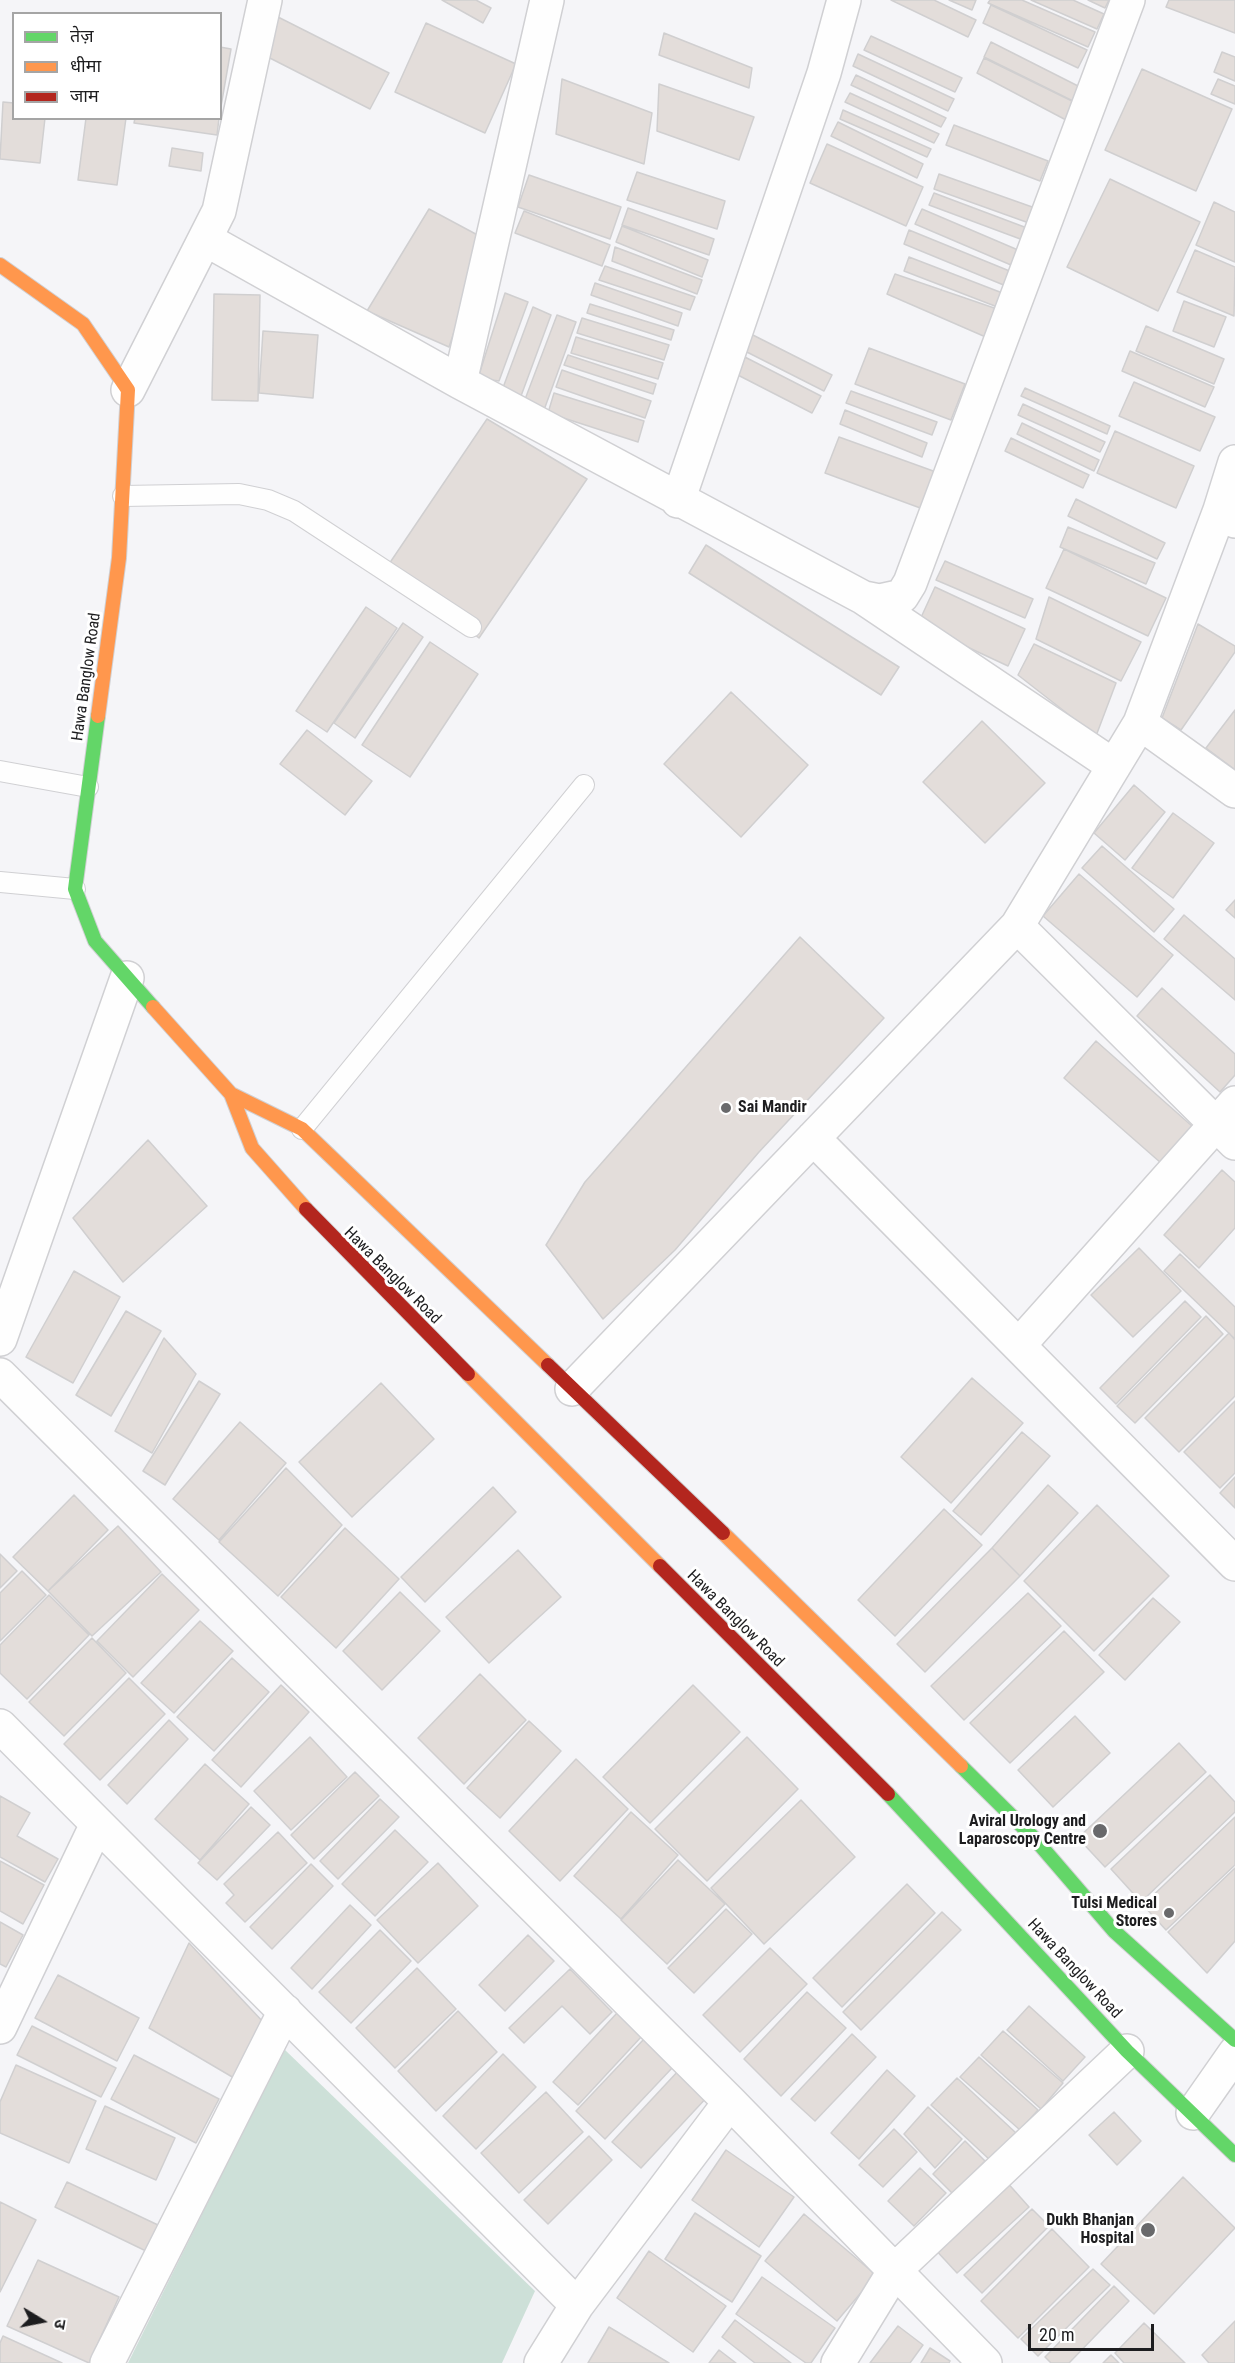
<!DOCTYPE html>
<meta charset="utf-8">
<style>
body{margin:0}
#map{position:relative;width:1235px;height:2363px;overflow:hidden;background:#f5f5f8;font-family:"Roboto Condensed","Noto Sans Devanagari",sans-serif}
canvas{display:block}
.legend{position:absolute;left:12px;top:12px;width:210px;height:108px;box-sizing:border-box;background:#fff;border:2px solid #a5a5a5;margin:0;padding:8px 10px;list-style:none;font-size:18px;color:#1d1d1f}
.legend li{display:flex;align-items:center;gap:12px;height:30px}
.legend b{width:30px;border:2px solid #a5a5a5}
.north{position:absolute;left:12px;top:2291px;width:60px;height:60px;-webkit-text-stroke:4px #fff;paint-order:stroke;rotate:100deg;font-size:16px;font-weight:700;line-height:24px;text-align:center;color:#1d1d1f}
.north::after{content:'';display:block;margin:auto;width:21px;height:27px;background:#1d1d1f;clip-path:polygon(50% 0,100% 100%,50% 72%,0 100%)}
.scale{position:absolute;left:1028px;top:2324px;width:126px;height:27px;box-sizing:border-box;border:3px solid #1d1d1f;border-top:0;padding-left:8px;font-size:18px;line-height:21px;white-space:nowrap;color:#1d1d1f;-webkit-text-stroke:4px #fff;paint-order:stroke}
</style>
<div id="map">
<canvas width="1235" height="2363"></canvas>
<ul class="legend">
<li><b style="height:8px;background:#63d668"></b>तेज़</li>
<li><b style="height:8px;background:#ff974d"></b>धीमा</li>
<li><b style="height:8px;background:#b3261e"></b>जाम</li>
</ul>
<div class="north">उ</div>
<div class="scale">20 m</div>
</div>
<script>
const g = document.querySelector('canvas').getContext('2d');
g.lineJoin = 'round';
function paint(path, color) {
  g.fillStyle = color;
  g.fill(path, 'evenodd');
}
function strokePath(path, color, width, dash) {
  g.strokeStyle = color;
  g.lineWidth = width;
  g.lineCap = dash ? 'butt' : 'round';
  g.setLineDash(dash || []);
  g.stroke(path);
}
function write(font, color, halo, rows, align = 'center') {
  g.font = font + ' "Roboto Condensed",sans-serif';
  g.lineWidth = 6;
  g.setLineDash([]);
  g.textBaseline = 'middle';
  g.strokeStyle = halo;
  g.fillStyle = color;
  for (const [text, x, y, turn = 0] of rows) {
    g.save();
    g.translate(x, y);
    g.rotate((+turn || 0) * Math.PI / 180);
    g.textAlign = isNaN(turn) ? turn : align;
    if (halo) g.strokeText(text, 0, 0);
    g.fillText(text, 0, 0);
    g.restore();
  }
}
const green = new Path2D(`
 M284 2049 535 2291 502 2363H128Z`);
const building = new Path2D(`
 M442 0H476L491 8 483 23Z
 M891 0H934L976 20 968 37Z
 M949 0H976L972 10Z
 M990 0H1022L1095 32 1088 47 988 3Z
 M1031 0H1073L1104 14 1097 29Z
 M1088 0H1109L1105 8Z
 M1169 0H1235V33L1166 7Z
 M991 5 1087 50 1078 68 983 23Z
 M278 17 389 73 370 109 260 53Z
 M426 23 516 64 485 133 395 92Z
 M664 33 752 68 749 88 659 55Z
 M871 36 962 78 955 92 864 50Z
 M991 42 1082 88 1075 102 984 57Z
 M220 47 231 49 220 112Z
 M1222 52 1235 57V81L1214 72Z
 M858 54 954 99 948 111 853 66Z
 M984 58 1074 102 1066 120 977 73Z
 M1142 69 1232 109 1196 191 1105 150Z
 M856 75 946 118 941 127 851 85Z
 M562 79 652 113 644 164 556 134Z
 M1218 79 1235 86V104L1211 94Z
 M659 84 754 117 739 160 657 131Z
 M850 93 939 134 934 143 845 102Z
 M3 102 14 103V118H45L40 163 0 159Z
 M843 110 931 149 927 157 840 119Z
 M86 118H126L117 185 78 180Z
 M135 118H219L217 135 134 123Z
 M838 122 923 164 917 178 831 136Z
 M954 125 1048 161 1040 181 946 145Z
 M827 144 923 187 906 226 810 183Z
 M172 148 203 153 201 171 169 166Z
 M637 172 725 201 717 229 627 200Z
 M939 174 1035 208 1029 223 934 189Z
 M529 175 621 207 610 239 518 207Z
 M1110 179 1200 222 1158 311 1067 267Z
 M934 193 1027 228 1023 240 929 205Z
 M1214 202 1235 212V262L1196 245Z
 M628 208 714 239 709 255 622 225Z
 M429 209 485 239 449 347 367 311Z
 M922 209 1018 250 1011 265 915 224Z
 M524 211 610 245 602 266 515 233Z
 M622 226 708 260 702 277 616 242Z
 M909 230 1012 272 1006 286 904 244Z
 M615 247 702 280 697 294 612 261Z
 M1195 250 1235 267 1234 316 1177 292Z
 M909 257 1005 294 1000 308 904 271Z
 M605 266 695 297 690 310 599 280Z
 M895 274 1000 310 988 338 887 294Z
 M595 283 682 313 678 326 591 295Z
 M505 293 528 302 499 381 478 378Z
 M214 294 260 295 258 401 212 400Z
 M1184 301 1226 317 1214 347 1173 331Z
 M590 304 674 330 671 340 587 313Z
 M533 307 551 315 521 396 501 393Z
 M557 315 576 322 544 410 524 402Z
 M582 318 669 345 664 360 577 333Z
 M1146 326 1224 359 1214 384 1136 351Z
 M741 329 832 375 824 391 733 345Z
 M263 331 318 335 313 398 259 393Z
 M576 337 663 363 658 379 571 353Z
 M869 348 965 384 951 420 855 384Z
 M1130 351 1214 387 1205 407 1122 371Z
 M739 354 821 396 812 413 730 371Z
 M568 355 656 384 653 394 564 365Z
 M562 370 651 401 645 418 556 387Z
 M1134 382 1215 417 1200 451 1119 416Z
 M1025 388 1110 426 1107 434 1021 396Z
 M851 391 937 422 932 435 846 403Z
 M554 393 644 421 638 442 548 413Z
 M1023 404 1105 442 1100 452 1018 415Z
 M845 410 927 443 922 457 840 424Z
 M487 419 587 479 479 638 387 567Z
 M1022 423 1099 460 1094 471 1017 434Z
 M1115 431 1194 466 1176 508 1097 473Z
 M839 437 936 472 923 509 825 473Z
 M1011 438 1089 475 1083 488 1005 451Z
 M1076 499 1165 543 1157 559 1068 516Z
 M1068 527 1155 563 1146 584 1060 547Z
 M706 545 899 667 881 695 689 573Z
 M1064 549 1166 598 1148 636 1046 588Z
 M945 561 1033 599 1025 618 936 580Z
 M935 587 1025 629 1008 666 918 624Z
 M1049 597 1141 642 1121 681 1036 639Z
 M366 607 397 628 327 732 296 711Z
 M403 623 423 637 355 738 334 723Z
 M1198 624 1235 646V652L1181 730 1162 718Z
 M430 642 478 674 410 777 362 745Z
 M1034 644 1116 683 1096 736 1018 675Z
 M731 692 808 765 741 837 664 764Z
 M1235 710V770L1206 748Z
 M982 721 1045 783 985 843 923 782Z
 M307 730 372 781 345 815 280 764Z
 M1134 785 1165 812 1125 860 1094 833Z
 M1173 813 1214 843 1173 898 1132 868Z
 M1102 846 1174 909 1154 932 1082 868Z
 M1079 874 1173 955 1137 997 1043 916Z
 M1235 900V918L1226 910Z
 M1184 915 1235 959V1000L1164 939Z
 M800 937 884 1018 759 1152 675 1250 603 1319 546 1245 585 1182Z
 M1162 988 1235 1054V1075L1220 1092 1137 1016Z
 M1096 1041 1193 1127 1161 1163 1064 1078Z
 M148 1140 207 1206 123 1282 73 1218Z
 M1222 1170 1235 1182V1228L1199 1268 1164 1235Z
 M1139 1248 1181 1291 1133 1337 1091 1295Z
 M1180 1254 1235 1307V1339L1164 1271Z
 M74 1271 120 1297 73 1383 26 1357Z
 M1185 1301 1201 1317 1116 1404 1100 1388Z
 M126 1311 161 1331 111 1416 76 1395Z
 M1206 1316 1223 1334 1135 1423 1117 1406Z
 M1229 1333 1235 1340V1396L1179 1452 1145 1418Z
 M164 1338 196 1374 152 1453 115 1431Z
 M972 1378 1023 1423 951 1503 901 1457Z
 M199 1381 220 1394 165 1485 143 1471Z
 M381 1383 434 1439 352 1517 299 1462Z
 M1235 1401V1473L1220 1488 1184 1452Z
 M240 1422 286 1463 219 1540 173 1499Z
 M1022 1432 1050 1456 981 1535 953 1511Z
 M286 1468 342 1525 278 1596 219 1542Z
 M1235 1477V1508L1220 1493Z
 M1048 1485 1078 1513 1020 1576 992 1548Z
 M493 1487 516 1512 425 1602 401 1577Z
 M74 1495 108 1530 48 1591 13 1557Z
 M1097 1505 1169 1576 1094 1651 1024 1581Z
 M944 1509 982 1545 895 1636 858 1600Z
 M118 1526 161 1572 92 1636 48 1591Z
 M345 1528 399 1579 336 1648 281 1597Z
 M992 1548 1020 1576 925 1672 897 1644Z
 M518 1550 561 1597 489 1663 446 1617Z
 M0 1554 17 1571 0 1588Z
 M22 1571 46 1595 0 1641V1593Z
 M162 1574 199 1610 133 1677 97 1641Z
 M400 1592 440 1631 382 1690 343 1651Z
 M1028 1593 1061 1626 964 1720 931 1686Z
 M49 1595 89 1635 27 1699 0 1673V1645Z
 M1153 1598 1180 1622 1125 1680 1099 1655Z
 M200 1621 233 1651 174 1713 141 1683Z
 M1064 1631 1104 1672 1010 1763 970 1723Z
 M92 1638 126 1673 64 1736 29 1702Z
 M232 1658 269 1692 214 1751 177 1717Z
 M480 1674 526 1720 464 1784 418 1738Z
 M129 1678 165 1714 100 1780 64 1744Z
 M281 1685 309 1712 241 1787 212 1760Z
 M693 1685 740 1732 650 1823 603 1777Z
 M1075 1716 1110 1753 1053 1807 1018 1770Z
 M169 1720 188 1739 127 1804 108 1785Z
 M529 1721 561 1751 500 1818 467 1788Z
 M310 1737 347 1777 291 1830 254 1791Z
 M747 1737 798 1789 707 1881 655 1829Z
 M1179 1743 1206 1772 1105 1867 1078 1838Z
 M576 1759 628 1809 560 1881 509 1831Z
 M205 1764 249 1804 200 1860 155 1819Z
 M355 1772 379 1796 314 1859 291 1835Z
 M1210 1775 1235 1802V1812L1141 1902 1111 1869Z
 M0 1796 30 1813 17 1836 58 1859 45 1882 0 1857Z
 M380 1799 399 1817 338 1879 320 1861Z
 M801 1800 855 1857 764 1944 711 1888Z
 M251 1807 270 1825 217 1880 198 1863Z
 M631 1812 678 1855 621 1919 574 1876Z
 M1235 1817V1865L1166 1930 1143 1905Z
 M395 1830 428 1862 375 1916 342 1884Z
 M278 1832 307 1863 245 1922 226 1903 234 1895 224 1884Z
 M678 1860 725 1904 667 1964 621 1920Z
 M0 1861 44 1885 23 1924 0 1911Z
 M438 1863 478 1906 418 1963 377 1920Z
 M311 1864 333 1886 272 1949 250 1927Z
 M1235 1868V1941L1207 1973 1168 1932Z
 M907 1884 935 1913 842 2007 813 1978Z
 M350 1905 371 1925 312 1989 291 1968Z
 M726 1909 752 1934 694 1993 668 1968Z
 M942 1912 961 1930 861 2030 843 2012Z
 M0 1922 23 1935 6 1967 0 1964Z
 M380 1930 411 1961 351 2023 319 1992Z
 M528 1935 554 1961 505 2011 479 1985Z
 M189 1943 265 2024 234 2078 149 2028Z
 M770 1948 807 1984 740 2052 703 2015Z
 M417 1968 456 2009 395 2068 356 2028Z
 M570 1969 612 2012 590 2034 562 2006 524 2043 509 2028Z
 M58 1975 139 2018 117 2061 35 2018Z
 M807 1992 846 2028 781 2096 744 2059Z
 M1029 2006 1085 2057 1063 2081 1007 2030Z
 M458 2011 497 2052 436 2111 398 2071Z
 M617 2013 642 2036 578 2105 553 2082Z
 M32 2026 116 2068 101 2097 17 2055Z
 M1003 2031 1063 2083 1041 2109 981 2055Z
 M852 2034 876 2057 815 2121 791 2099Z
 M644 2039 673 2067 605 2139 576 2111Z
 M503 2054 536 2087 476 2149 443 2116Z
 M134 2055 219 2099 196 2143 111 2099Z
 M979 2057 1038 2110 1020 2130 960 2077Z
 M16 2065 96 2101 69 2163 0 2133V2102Z
 M680 2069 709 2095 641 2168 612 2142Z
 M887 2070 915 2096 859 2159 831 2133Z
 M957 2078 1016 2133 990 2160 931 2105Z
 M546 2092 583 2132 519 2193 481 2153Z
 M105 2106 175 2138 156 2180 86 2149Z
 M928 2107 962 2139 935 2168 904 2134Z
 M1114 2112 1141 2141 1117 2165 1089 2135Z
 M894 2129 917 2152 883 2187 859 2165Z
 M589 2136 612 2160 548 2224 524 2200Z
 M965 2141 985 2161 953 2194 933 2174Z
 M726 2150 794 2197 759 2247 692 2200Z
 M920 2168 946 2193 914 2226 888 2201Z
 M1183 2177 1235 2228 1154 2314 1101 2264Z
 M1005 2180 1029 2207 957 2273 933 2247Z
 M67 2182 158 2225 146 2251 55 2207Z
 M0 2202 36 2220 0 2292Z
 M1032 2209 1049 2226 982 2293 964 2275Z
 M695 2213 761 2256 732 2302 665 2259Z
 M804 2214 876 2275 837 2321 765 2261Z
 M1052 2229 1089 2267 1018 2338 981 2301Z
 M649 2251 726 2306 693 2352 617 2298Z
 M38 2260 119 2297 89 2363 7 2326Z
 M1093 2269 1110 2285 1038 2356 1021 2339Z
 M762 2277 835 2328 811 2363H806L736 2314Z
 M1114 2286 1129 2301 1069 2363H1051L1045 2357Z
 M735 2320 791 2363H755L722 2337Z
 M1235 2321V2363H1209L1202 2355Z
 M1144 2323 1185 2363H1124L1115 2353Z
 M898 2326 923 2345 910 2363H870Z
 M609 2327 669 2363H588Z
 M3 2336 62 2363H0V2343Z
 M930 2348 950 2361 949 2363H921Z
 M719 2350 736 2363H709Z
 M1111 2355 1119 2363H1103Z`);
const lane = new Path2D(`
 M123 496 239 494 268 500 294 511 471 627
 M0 771 88 787
 M0 882 75 889
 M302 1129 584 785`);
const street = new Path2D(`
 M205 239 460 382 864 598 879 601 902 596 910 583 1128 0
 M460 382 547 0
 M128 390 219 211 265 0
 M1235 462 1220 510 1235 521
 M678 501 824 73 844 0
 M864 598 1114 766
 M1140 723 1235 791
 M1017 926 1235 1143
 M813 1138 1235 1564
 M0 1339 127 978
 M1019 1345 1235 1103
 M0 1375 730 2102 985 2363
 M572 1389 1017 926 1140 723 1220 510
 M0 1726 577 2305
 M0 2027 97 1824
 M1193 2113 1235 2053
 M107 2363 285 2011
 M541 2363 577 2305 730 2102
 M838 2363 895 2270 1127 2051`);
const fast = new Path2D(`
 M98 716 75 889 95 941 153 1007
 M961 1766 1034 1838 1114 1931 1235 2040
 M888 1794 1127 2051 1235 2155`);
const slow = new Path2D(`
 M0 265 83 324 128 390 119 558 98 716
 M153 1007 231 1094 252 1148 306 1209
 M231 1094 302 1129 548 1365
 M468 1374 660 1566
 M723 1533 961 1766`);
const jam = new Path2D(`
 M306 1209 468 1374
 M548 1365 723 1533
 M660 1566 888 1794`);
const markers = [
 [726,1108,6,"#69696b"],
 [1100,1831,8,"#69696b"],
 [1169,1913,6,"#69696b"],
 [1148,2230,8,"#69696b"]
];
const streetNames = [
 ["Hawa Banglow Road",87,677,-82],
 ["Hawa Banglow Road",392,1276,45],
 ["Hawa Banglow Road",735,1619,45],
 ["Hawa Banglow Road",1074,1969,47]
];
const poiNames = [
 ["Sai Mandir",738,1108,"left"],
 ["Aviral Urology and",1086,1822],
 ["Laparoscopy Centre",1086,1840],
 ["Tulsi Medical",1157,1904],
 ["Stores",1157,1922],
 ["Dukh Bhanjan",1134,2221],
 ["Hospital",1134,2239]
];
paint(green, '#cde0d8');
paint(building, '#e3ddda');
strokePath(building, '#d0cfd0', 1.5);
strokePath(lane, '#d0d0d3', 22);
strokePath(street, '#d0d0d3', 36);
strokePath(fast, '#d0d0d3', 16);
strokePath(slow, '#d0d0d3', 16);
strokePath(jam, '#d0d0d3', 16);
strokePath(lane, '#fefefe', 20);
strokePath(street, '#fefefe', 33);
strokePath(fast, '#63d668', 14);
strokePath(slow, '#ff974d', 14);
strokePath(jam, '#b3261e', 14);
for (const [x, y, r, color] of markers) {
  const dot = new Path2D();
  dot.arc(x, y, r, 0, 2 * Math.PI);
  g.fillStyle = color;
  g.fill(dot);
  strokePath(dot, '#fff', 2);
}
write('16px', '#1d1d1f', '#fff', streetNames);
write('bold 16px', '#1d1d1f', '#fff', poiNames, 'right');
</script>
